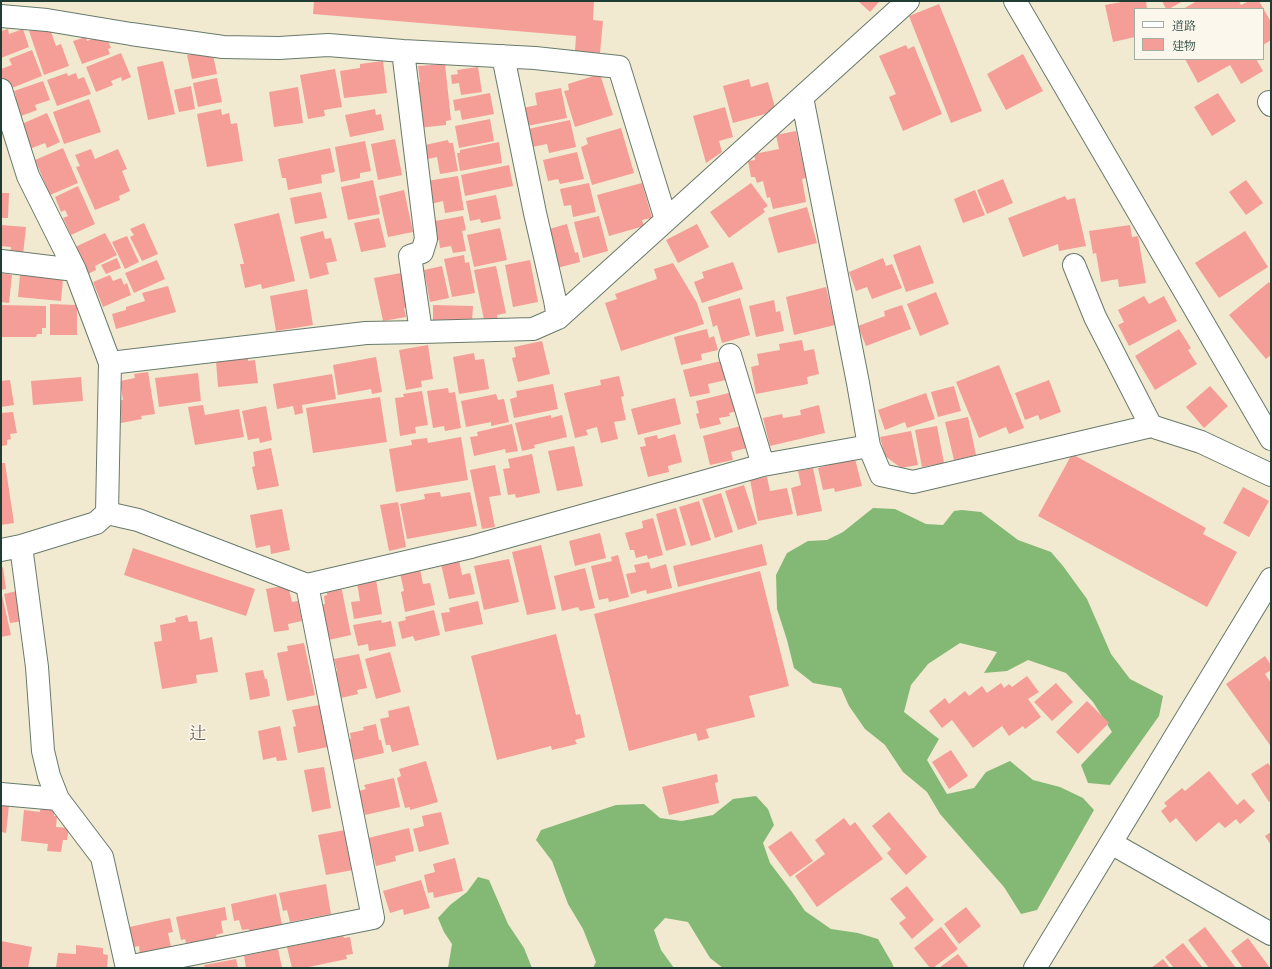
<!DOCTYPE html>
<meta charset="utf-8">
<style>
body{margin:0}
#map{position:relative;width:1272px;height:969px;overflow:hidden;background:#f1ead1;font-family:"IM FELL French Canon","Noto Serif JP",serif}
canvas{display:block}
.frame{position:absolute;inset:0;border:2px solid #1f3d34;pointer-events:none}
.legend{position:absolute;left:1134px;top:8px;width:130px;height:52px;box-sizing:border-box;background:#fbf7ec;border:1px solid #a3ada2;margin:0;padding:5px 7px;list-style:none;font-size:12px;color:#1f3d34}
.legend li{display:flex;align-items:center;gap:8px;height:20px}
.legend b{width:20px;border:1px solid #a3ada2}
</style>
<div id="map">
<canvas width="1272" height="969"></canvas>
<div class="frame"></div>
<ul class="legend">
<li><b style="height:5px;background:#fff"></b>道路</li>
<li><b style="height:11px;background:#f59d97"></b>建物</li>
</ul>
</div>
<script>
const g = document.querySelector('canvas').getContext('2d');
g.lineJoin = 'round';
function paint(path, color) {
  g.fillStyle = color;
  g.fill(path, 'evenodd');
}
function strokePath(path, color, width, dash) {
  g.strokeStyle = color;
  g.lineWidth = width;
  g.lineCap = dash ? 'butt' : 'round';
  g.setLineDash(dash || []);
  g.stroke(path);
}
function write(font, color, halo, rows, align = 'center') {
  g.font = font + ' "IM FELL French Canon","Noto Serif JP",serif';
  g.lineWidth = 3;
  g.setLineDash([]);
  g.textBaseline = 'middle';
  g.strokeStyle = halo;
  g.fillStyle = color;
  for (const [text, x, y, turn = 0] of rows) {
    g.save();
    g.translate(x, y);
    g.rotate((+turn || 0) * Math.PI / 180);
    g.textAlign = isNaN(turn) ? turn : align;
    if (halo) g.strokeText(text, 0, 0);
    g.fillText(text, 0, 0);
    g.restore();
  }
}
const forest = new Path2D(`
 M873 508 895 509 926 524 943 525 954 511 962 510 981 512 1018 540 1051 552 1063 566 1087 599 1111 654 1130 679 1163 696 1159 716 1110 785 1088 783 1081 765 1112 732 1093 702 1066 673 1028 660 1007 671 984 673 997 652 960 643 928 664 911 685 904 712 939 739 927 760 947 794 974 788 986 772 1010 761 1033 780 1060 787 1083 798 1094 810 1037 910 1021 914 1004 887 940 814 927 792 903 772 885 745 865 729 849 706 841 688 813 683 794 668 787 640 777 609 776 575 787 553 808 541 827 540 843 532Z
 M756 796 768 809 774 825 763 843 770 863 792 892 805 911 831 929 858 933 878 939 892 963 894 968H723L710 958 688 922 665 918 654 930 661 950 674 968H593L596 962 583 929 568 904 552 861 536 840 541 830 616 805 644 804 660 818 682 821 713 815 733 799Z
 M478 877 489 880 508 924 524 948 532 968H448L452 944 444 932 438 918 450 905 467 892Z`);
const building = new Path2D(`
 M314 1H594L593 20 603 21 600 53 575 51 576 36 313 14Z
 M858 1H880L870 12Z
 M1127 1H1146L1147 9H1135V37L1113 42 1105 5Z
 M1162 1H1183L1169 9H1166Z
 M1197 1H1239L1241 5 1249 1H1259L1271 22V40L1263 45V9H1183Z
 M939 4 982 111 951 123 909 16Z
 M41 27 43 31 50 29 56 46 61 44 69 66 44 75 29 31Z
 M8 29 9 34 23 29 29 47 1 58V31Z
 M105 34 111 48 108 49 110 54 82 64 73 41 86 37 87 41Z
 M906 45 908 49 914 46 942 114 903 131 889 97 896 94 879 56Z
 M32 50 42 76 7 90 1 75V69L12 65 9 59Z
 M212 50 217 74 192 79 187 55Z
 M121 53 131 77 122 81 121 77 111 81 113 85 96 92 86 67Z
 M1023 54 1043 91 1006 110 987 74Z
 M1185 59H1256L1263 71 1241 84 1230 65 1198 83Z
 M163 61 175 114 148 120 137 67Z
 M383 61 387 93 344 98 340 71 360 68V64Z
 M445 64 451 120 446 121V125L418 128 413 83 420 82 418 66Z
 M478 67 482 92 461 95 459 83 452 84 451 75 458 74 457 70Z
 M335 69 342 107 324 110 325 116 308 119 300 75Z
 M67 73 68 76 76 73 78 79 84 77 91 94 57 106 47 80Z
 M600 74 613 115 575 127 564 91 569 90 568 84Z
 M217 78 222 102 198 107 193 83Z
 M749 79 751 87 768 82 776 111 733 123 723 86Z
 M43 81 50 100 35 105 37 110 16 118 9 99 16 96 14 91Z
 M191 86 195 109 179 112 174 90Z
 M298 87 303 123 274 127 269 92Z
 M561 88 567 118 527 126 523 108 537 105 535 93Z
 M490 93 494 114 462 120 460 110 455 111 453 100Z
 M1218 93 1236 121 1212 136 1194 107Z
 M89 99 101 132 64 144 53 112Z
 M725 107 733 137 719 141 722 152 706 163 693 116Z
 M221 109 222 115 229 113 231 124 237 123 243 161 207 167 197 114Z
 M375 109 376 115 381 114 384 130 350 137 345 115Z
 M47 113 60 142 47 148 45 143 27 150 17 126Z
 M490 119 494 141 459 148 455 126Z
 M570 120 576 147 549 153 547 144 532 147 528 129Z
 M621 128 634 173 592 185 581 147 588 144 586 138Z
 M796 131 806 178 802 179 806 202 773 209 770 197 767 198 763 181 757 183 755 177H751L748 161 755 160 754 154 779 149 776 135Z
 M395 139 402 175 378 180 371 144Z
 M448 140 449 143H453L458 171 440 174 437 157 428 159 425 145Z
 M365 141 371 171 360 173V178L341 182 335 147Z
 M499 142 502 163 460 171 457 153H460V150Z
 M63 148 78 183 50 195 35 160Z
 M330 148 335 172 321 175 322 183 288 190 286 178H282L278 159Z
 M91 149 95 159 118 149 127 169 122 171 130 191 119 196 120 200 95 210 76 167 80 166 75 155Z
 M577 152 584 179 560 184 558 179 548 181 543 160Z
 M509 165 513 186 465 196 461 175Z
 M458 176 464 210 445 213 443 201 431 204 427 181Z
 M1003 179 1013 203 987 214 977 190Z
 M373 180 380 214 348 220 341 187Z
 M1246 180 1263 203 1246 215 1229 192Z
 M589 183 596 212 573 217 571 205 564 206 560 189Z
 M642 183 652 218 642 220 644 226 609 236 597 195Z
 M751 183 768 206 763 209 765 212 729 238 710 212Z
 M78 186 95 224 71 235 63 218 68 216 65 210 61 212 55 197Z
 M404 190 413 232 388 237 379 196Z
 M975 190 985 215 963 223 954 199Z
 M321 192 327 218 295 224 290 198Z
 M1 193H9L8 218H1Z
 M496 195 501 219 481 223 480 219 470 221 466 201Z
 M1065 196 1067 200 1075 198 1086 246 1059 251 1058 244 1023 257 1008 218Z
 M807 207 817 243 778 253 768 218Z
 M279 213 295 281 262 289 261 284 245 288 240 264H244L234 224Z
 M463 216 466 230 462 231 466 251 453 253 451 246 440 248 439 240 435 241V221Z
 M599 216 608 251 583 258 574 222Z
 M379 218 386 247 361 252 354 223Z
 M144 223 158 254 142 261 130 237 134 235 130 229Z
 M567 224 575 253 578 252 580 262 557 268 549 229Z
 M697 224 709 247 678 263 666 240Z
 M1 225 26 227 23 255 10 253 11 247 1 246Z
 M1130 225 1132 237 1138 236 1146 283 1119 287 1118 279 1101 282 1096 253 1093 254 1089 231Z
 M500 228 507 260 474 267 467 235Z
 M323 231 325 239 331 238 337 261 326 263 329 274 310 279 300 237Z
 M1245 231 1268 267 1219 298 1195 263Z
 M105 233 117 255 95 266 96 270 86 275 73 248Z
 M127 236 139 262 125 269 112 242Z
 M920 245 934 283 906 292 893 255Z
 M464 255 465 263 469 262 475 293 452 297 444 259Z
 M117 258 121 268 106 274 101 265Z
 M883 258 886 266 892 264 902 288 872 299 867 287 856 291 849 272Z
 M157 260 165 279 134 293 125 273Z
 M530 260 538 302 513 307 505 265Z
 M733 262 743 289 702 303 694 282 704 278 702 272Z
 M673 263 697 303 704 324 621 351 605 303 617 299 615 294 657 279 654 269Z
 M442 266 449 298 430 302 424 270Z
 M496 266 506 313 497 315 498 322 485 325 474 270Z
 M1 273 12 275 9 303 1 302Z
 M401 273 408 307 404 308 406 317 383 321 374 278Z
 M20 275 63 279 61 301 18 297Z
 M110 275 113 281 121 278 124 285 127 283 131 295 103 307 93 282Z
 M1269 282 1271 285V355L1266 359 1229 315Z
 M168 286 176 312 116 329 112 314 126 310V307L145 301 142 293Z
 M826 287 835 325 794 335 786 297Z
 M307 289 313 325 276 331 270 296Z
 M936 292 949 324 920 336 907 304Z
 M1144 296 1149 304 1164 296 1177 321 1129 346 1118 325 1124 322 1118 310Z
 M740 298 750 335 722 343 717 325 713 327 708 307Z
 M774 300 776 312 780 311 784 331 756 337 749 306Z
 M50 304 77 305V335H50Z
 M1 305 46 306V328H42V334H37L36 337H1Z
 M433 305 473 306 472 322 433 321Z
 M902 305 911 329 866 346 858 326 885 316 884 311Z
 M707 329 709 338 714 336 718 350 701 354 702 360 681 365 674 337Z
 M1179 329 1191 348 1188 350 1197 364 1155 390 1135 356Z
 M802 340 804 351 814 349 819 374 807 377 808 384 756 394 751 367 759 365 757 354 780 350 779 344Z
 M542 341 550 374 518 382 512 358 516 357 514 347Z
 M428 345 433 379 421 381 422 387 406 390 399 350Z
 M474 353 475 360 484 359 489 389 459 394 453 357Z
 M248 357V361L255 360 258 383 218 387 216 361Z
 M376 357 382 392 372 394 371 389 338 395 333 365Z
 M721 361 726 380 708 384 710 393 690 397 683 370Z
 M999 365 1024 428 1009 434 1006 427 979 438 956 382Z
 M148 372 155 414 141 416 142 419 121 423 117 400H123L120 381 135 378 134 374Z
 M198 373 201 401 159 407 155 378Z
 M332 374 336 399 302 405 303 413 295 415 293 406 277 409 273 384Z
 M619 376 624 396 621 397 626 420 614 422 618 439 601 443 597 427 586 430 588 435 575 438 564 393 601 385 600 380Z
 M81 377 83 401 33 405 31 381Z
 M10 380 14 405 1 407V381Z
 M1049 380 1061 412 1040 420 1038 415 1025 420 1015 393Z
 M553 384 558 409 514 418 510 399 517 397 516 391Z
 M954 386 961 411 938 417 931 392Z
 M1210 386 1228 406 1204 428 1186 407Z
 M448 388 449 393 455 392 461 428 445 431 444 426 433 428 427 391Z
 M422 391 428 425 415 427 416 433 400 436 395 398 404 397 403 394Z
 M733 392 738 411 729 413 730 416 719 418 721 424 700 429 696 414 699 413 696 401Z
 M926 393 935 419 907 428 905 422 885 430 878 410Z
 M496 394 498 400 504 399 509 422 491 426V422L466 427 461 401Z
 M380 397 387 442 313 453 306 408Z
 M675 398 681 424 638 435 631 409Z
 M203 405 205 415 239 409 244 437 195 445 188 407Z
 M819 405 825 433 770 446 763 418 782 414 783 418 801 415 800 410Z
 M266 406 272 440 260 443 259 438 248 440 242 411Z
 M13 412 17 433 10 434 11 439 7 440V445L1 446V413Z
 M551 415V418L562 415 567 437 534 445 535 448 522 451 515 423Z
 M968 417 976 455 954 460 945 422Z
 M512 424 518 451 506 453 505 449 474 456 470 437 478 436 477 432Z
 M741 426 747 448 731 452 733 460 710 465 703 436Z
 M937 426 944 463 922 467 915 430Z
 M911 431 918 465 901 468 885 456 880 437Z
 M675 434 682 462 668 466 669 472 648 477 640 447 646 446 644 438 657 435 658 439Z
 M461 437 468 480 396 492 389 449 412 445 411 440 427 438 428 443Z
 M574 446 583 486 557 491 548 451Z
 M271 448 279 486 257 490 252 467 255 466 253 452Z
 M532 454 540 493 516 498 515 494 508 495 503 469 510 468 508 459Z
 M1072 454 1206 528 1203 534 1237 552 1207 607 1038 516Z
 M842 457 843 462 855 459 862 486 835 492 834 488 823 490 818 468 829 465 828 460Z
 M1 463H5L14 523 1 525Z
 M495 465 501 495 489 497 495 527 482 529 470 470Z
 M813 468 822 511 797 516 791 488 801 485 798 471Z
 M767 477 770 491 787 488 793 514 758 521 750 480Z
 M744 485 757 524 738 530 725 491Z
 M1243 487 1269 501 1249 537 1223 523Z
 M440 492 441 497 470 492 477 526 407 539 400 504 425 499 424 494Z
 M721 493 733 532 715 538 702 499Z
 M699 501 711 540 691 546 679 507Z
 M398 502 406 547 389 551 380 505Z
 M676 508 686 545 666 551 656 514Z
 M282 509 290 550 271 554 270 545 256 548 250 515Z
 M653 518 663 555 648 559 647 555 636 558 634 550H630L625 533 643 528 642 521Z
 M600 533 606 558 575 566 569 541Z
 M762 544 767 565 678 587 673 566Z
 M541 545 556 609 527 615 512 552Z
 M133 548 255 589 246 616 124 575Z
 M618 555 629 597 609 602 608 598 599 600 591 566 612 561 611 557Z
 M509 559 519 602 484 610 474 566Z
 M459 560 462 575 470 573 475 594 449 599 441 564Z
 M649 562 651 569 666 564 672 588 647 594 646 590 631 594 626 574 636 572 634 565Z
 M3 567 6 589 1 590V568Z
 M585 568 595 608 580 611 578 607 562 611 554 576Z
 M420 569 423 584 430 583 435 605 405 612 401 592 404 591 400 573Z
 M760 571 789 686 749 696 755 717 706 729 709 738 698 741 696 733 629 751 594 614Z
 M376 580 382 614 354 619 351 602 360 601 357 583Z
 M288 585 292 602 298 601 302 621 288 624 289 630 274 632 266 589Z
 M341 586 351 635 324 641 320 605 325 604 324 596 327 595V592L334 591V587Z
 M1 591 11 635 1 637Z
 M17 591 23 621 10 623 4 594Z
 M478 601 483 624 445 632 441 613 450 612 449 608Z
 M434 610 440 635 415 641 413 636 402 639 398 622 406 620 405 617Z
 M187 615 189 622 197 621 200 640 212 637 218 672 196 675 197 683 162 689 154 642 162 641 160 625 176 622 175 618Z
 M381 620 382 623 391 621 396 646 369 651 368 644 358 646 353 625Z
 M556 634 576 715 580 714 585 737 575 740 577 744 552 750 551 746 497 760 471 656Z
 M304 643 315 695 287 701 277 653 288 651 287 646Z
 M390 652 401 692 376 699 365 659Z
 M359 654 367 688 357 690 358 694 341 698 335 672 337 671 334 659Z
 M1265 656 1271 665V670L1265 674 1271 683V744L1270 745 1226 684Z
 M263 670 265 679H267L270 696 250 700 245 673Z
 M1027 676 1039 692 1028 699 1041 717 1025 729 1023 726 1009 736 1002 726 973 748 952 720 942 728 929 711 945 698 949 704 965 691 969 696 982 686 987 693 1001 683 1004 688 1009 684 1012 687Z
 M1056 683 1073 702 1052 721 1034 702Z
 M1087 701 1109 723 1078 754 1056 732Z
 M319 705 328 747 298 753 293 727 296 726 292 710Z
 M409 706 419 745 392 752 390 745H386L380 719 389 717 388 711Z
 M376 724 379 740H381L384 753 354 760 349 739H351L350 733 364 730 363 727Z
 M280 726 287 760 277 761 276 757 263 760 258 731Z
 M951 750 968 776 949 789 932 762Z
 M426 761 438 802 410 810V807L405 808 397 778 401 776 399 769Z
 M1268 763 1271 767V801L1269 802 1251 774Z
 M324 767 331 808 312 812 304 770Z
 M1209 771 1237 805 1244 799 1255 811 1240 824 1236 819 1225 828 1219 822 1196 842 1176 818 1170 823 1161 811 1167 806 1164 803 1182 788 1185 791Z
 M717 774 718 782 715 783 719 803 669 815 662 787Z
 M394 778 400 807 365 815 359 791 366 789 364 785Z
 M1 804 9 805 6 833 2 832V836H1Z
 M41 806 54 808V816H57L56 827 69 828 67 840H63L61 852 47 851 48 844 21 841 24 810 40 812Z
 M441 812 449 844 419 852 413 829 424 826 422 816Z
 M889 812 927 857 906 875 887 853 891 849 872 826Z
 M844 818 850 826 855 822 883 859 817 907 795 876 825 854 815 840Z
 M409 828 414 851 395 856 396 861 376 866 368 838Z
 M345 830 353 870 326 875 318 835Z
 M791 831 813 861 790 877 768 847Z
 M1271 832V845L1265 836Z
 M455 858 463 891 434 898 433 892 428 893 424 875 435 872 433 864Z
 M421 880 430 908 404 915 403 909 390 913 383 891Z
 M326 884 331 914 290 922 287 910 283 911 279 893Z
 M907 886 934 920 912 939 899 923 906 918 890 899Z
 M276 894 282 925 249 932V929L242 930 239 920 234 921 231 904Z
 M225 907 227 920 221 921 223 933 216 935 217 939 192 944V942L186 943 185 939 181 940 176 917Z
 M966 907 981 926 959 944 944 924Z
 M170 918 173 932 168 933 171 947 140 954 139 946 130 948 125 928Z
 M941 927 958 949 933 968H930L914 948Z
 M1205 927 1236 968H1209L1188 940Z
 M343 936 344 938 350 937 353 954 346 955 347 959 304 968H292L287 947Z
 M1248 938 1270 968H1243L1231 951Z
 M1 941 32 947 28 968H1Z
 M1183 943 1203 968H1174L1165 957Z
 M76 945 103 948V954L108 955 107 968H56L58 953 76 954Z
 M278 949 282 968H246L244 956Z
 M958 954 969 968H939Z
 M236 959 238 968H205L204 965Z
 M1163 959 1170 968H1151Z`);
const minor = new Path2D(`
 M1015 1 1271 439
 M1 16 47 20 131 34 223 47 279 48 328 45 403 51 535 58 619 67 666 220
 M403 51 426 239 422 252 410 256 421 332
 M503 56 535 213 555 300 558 318
 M1 90 28 176 75 270 110 363 107 513 96 523 21 546 1 550
 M802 97 858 383 869 446 881 475 913 482 1151 426 1201 442 1271 475
 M1269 102 1271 105
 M1 261 75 270
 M1074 265 1095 317 1151 426
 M730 355 763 465
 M110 363 366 333 421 332 533 329 558 318 908 1
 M107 513 138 520 307 585 471 547 763 465 869 446
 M21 546 37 667 43 751 49 776 58 799 102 857 127 968
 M1 794 58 799
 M1111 843 1271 934
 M127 967 373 918 307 585
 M1035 968 1271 579`);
const quarterNames = [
 ["辻",198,735]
];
paint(forest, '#84b975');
paint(building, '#f59d97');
strokePath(minor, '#687a6b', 24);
strokePath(minor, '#fff', 22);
write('17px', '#6a5f57', '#fbf7ec', quarterNames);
</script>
